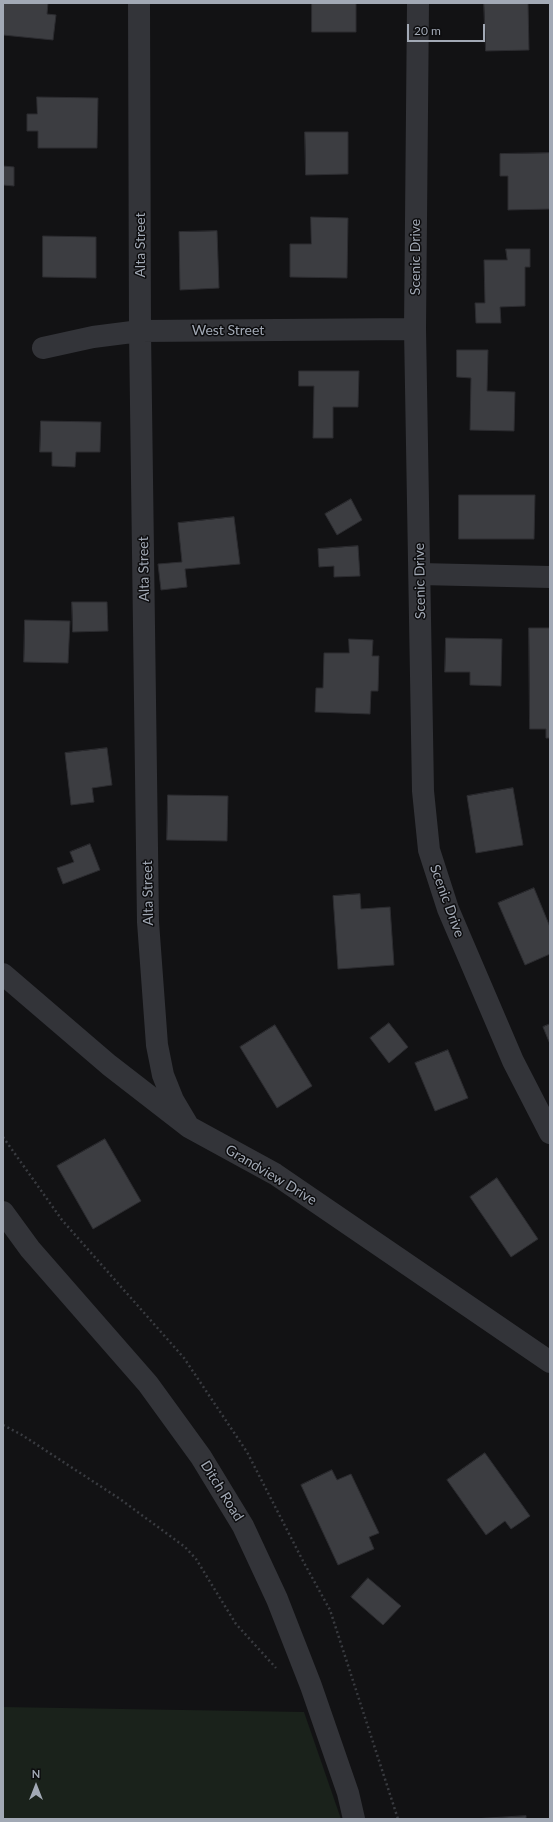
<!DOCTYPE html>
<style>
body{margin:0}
#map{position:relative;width:553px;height:1822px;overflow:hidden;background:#121214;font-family:Lato,sans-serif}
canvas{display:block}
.frame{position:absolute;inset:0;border:4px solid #a2a9b5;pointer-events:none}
.north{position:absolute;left:16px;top:1766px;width:40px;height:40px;-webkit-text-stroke:3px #0d0d0f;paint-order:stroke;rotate:0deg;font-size:11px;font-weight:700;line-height:16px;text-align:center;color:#a2a9b5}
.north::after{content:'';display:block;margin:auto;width:14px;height:18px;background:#a2a9b5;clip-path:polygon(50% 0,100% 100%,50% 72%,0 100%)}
.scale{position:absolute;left:407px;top:24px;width:78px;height:18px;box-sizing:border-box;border:2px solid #a2a9b5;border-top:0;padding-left:5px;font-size:12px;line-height:14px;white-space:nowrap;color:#a2a9b5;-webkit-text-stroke:3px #0d0d0f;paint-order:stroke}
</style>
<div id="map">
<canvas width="553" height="1822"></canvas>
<div class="frame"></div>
<div class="north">N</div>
<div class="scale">20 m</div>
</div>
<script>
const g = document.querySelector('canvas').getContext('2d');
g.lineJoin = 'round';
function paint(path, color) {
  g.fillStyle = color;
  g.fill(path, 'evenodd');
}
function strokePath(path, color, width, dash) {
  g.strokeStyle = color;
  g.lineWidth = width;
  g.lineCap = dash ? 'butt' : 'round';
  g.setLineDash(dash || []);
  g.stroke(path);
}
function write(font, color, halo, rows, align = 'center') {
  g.font = font + ' Lato,sans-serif';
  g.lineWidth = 3;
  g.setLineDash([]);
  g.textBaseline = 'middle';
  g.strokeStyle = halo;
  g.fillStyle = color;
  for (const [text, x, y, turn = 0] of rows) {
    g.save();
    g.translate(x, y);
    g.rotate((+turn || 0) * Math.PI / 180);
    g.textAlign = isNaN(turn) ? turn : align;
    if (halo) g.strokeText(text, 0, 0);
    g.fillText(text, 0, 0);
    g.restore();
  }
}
const green = new Path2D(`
 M3 1707 304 1712 341 1819H3Z`);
const building = new Path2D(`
 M3 3H48L47 14 56 15 53 40 3 35Z
 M312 3H356V32H312Z
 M484 3H528L529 50 486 51Z
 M37 97 98 98 97 148H38V131H27V114H37Z
 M305 132H348V174L306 175Z
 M550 153V209L508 210V176H500V154Z
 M3 166 14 167V186L3 185Z
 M311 217 348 218 347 278 290 277V244H311Z
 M217 231 219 288 180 290 179 232Z
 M43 236 96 237V278L43 277Z
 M506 249H530V267H525V306L500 307 501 323H476L475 303H485L484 260H507Z
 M457 350H488L487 391 515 392 514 431 470 430 471 378 457 377Z
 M299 371H359L358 407H333V438H313L314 386H299Z
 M41 421 101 422 100 452H76L75 467 52 466V452H40Z
 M459 495H535L534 539H459Z
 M351 499 362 520 337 535 325 514Z
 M234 517 240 564 185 569 187 587 161 590 158 564 182 562 178 523Z
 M358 546 360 576 334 577V566L319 567 318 549Z
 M72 602H107L108 631 73 632Z
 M25 620 70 621 68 663 24 662Z
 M529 628H550V738H546V729H530Z
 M446 638 502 639 501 686 470 685V672H445Z
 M349 639 373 640 372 656H379L378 691H371L370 714 315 712 316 688H323L324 653H349Z
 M107 748 112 785 92 788 94 802 71 805 65 753Z
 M513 788 523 845 476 853 467 796Z
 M168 795 228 796 227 841 167 840Z
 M90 844 100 870 63 884 57 868 74 862 70 852Z
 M534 888 550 927V954L525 965 498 903Z
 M360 894 361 909 390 907 394 965 338 969 333 896Z
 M389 1023 408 1047 389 1063 370 1038Z
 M550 1024V1044L543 1027Z
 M275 1025 312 1086 277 1108 240 1047Z
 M448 1050 468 1098 435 1111 415 1063Z
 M105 1139 141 1201 93 1229 57 1166Z
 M497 1178 538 1239 511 1257 470 1197Z
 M485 1453 530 1516 511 1529 505 1521 486 1535 447 1480Z
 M332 1470 337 1480 351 1474 379 1533 369 1537 374 1549 338 1565 301 1485Z
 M368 1578 401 1606 383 1625 351 1597Z
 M526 1816V1819H473Z`);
const path = new Path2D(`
 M3 1137 62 1220 184 1358 247 1452 303 1561 330 1610 398 1819
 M3 1425 22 1435 120 1499 185 1547 196 1559 236 1624 276 1668`);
const minor = new Path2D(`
 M139 3 140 331 148 922 157 1045 163 1075 173 1100 189 1127
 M418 3 415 329 423 791 429 850 448 909 513 1061 550 1133
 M43 348 93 337 140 331 415 329
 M420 574 550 577
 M3 974 109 1065 189 1127 275 1174 550 1362
 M3 1212 30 1249 148 1384 201 1457 243 1526 277 1599 311 1686 348 1793 354 1819`);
const streetNames = [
 ["Alta Street",140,245,-90],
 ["Scenic Drive",415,257,-90],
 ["West Street",228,330],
 ["Alta Street",144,569,-91],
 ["Scenic Drive",420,581,-91],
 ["Alta Street",148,893,-91],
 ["Scenic Drive",447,901,70],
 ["Grandview Drive",271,1175,31],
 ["Ditch Road",222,1491,58]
];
paint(green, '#1a221b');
paint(building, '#3c3d41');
strokePath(building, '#2c2c30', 1);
strokePath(path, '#393b40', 2.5, [2, 3]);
strokePath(minor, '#333439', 22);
write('14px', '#a2a9b5', '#0d0d0f', streetNames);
</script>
